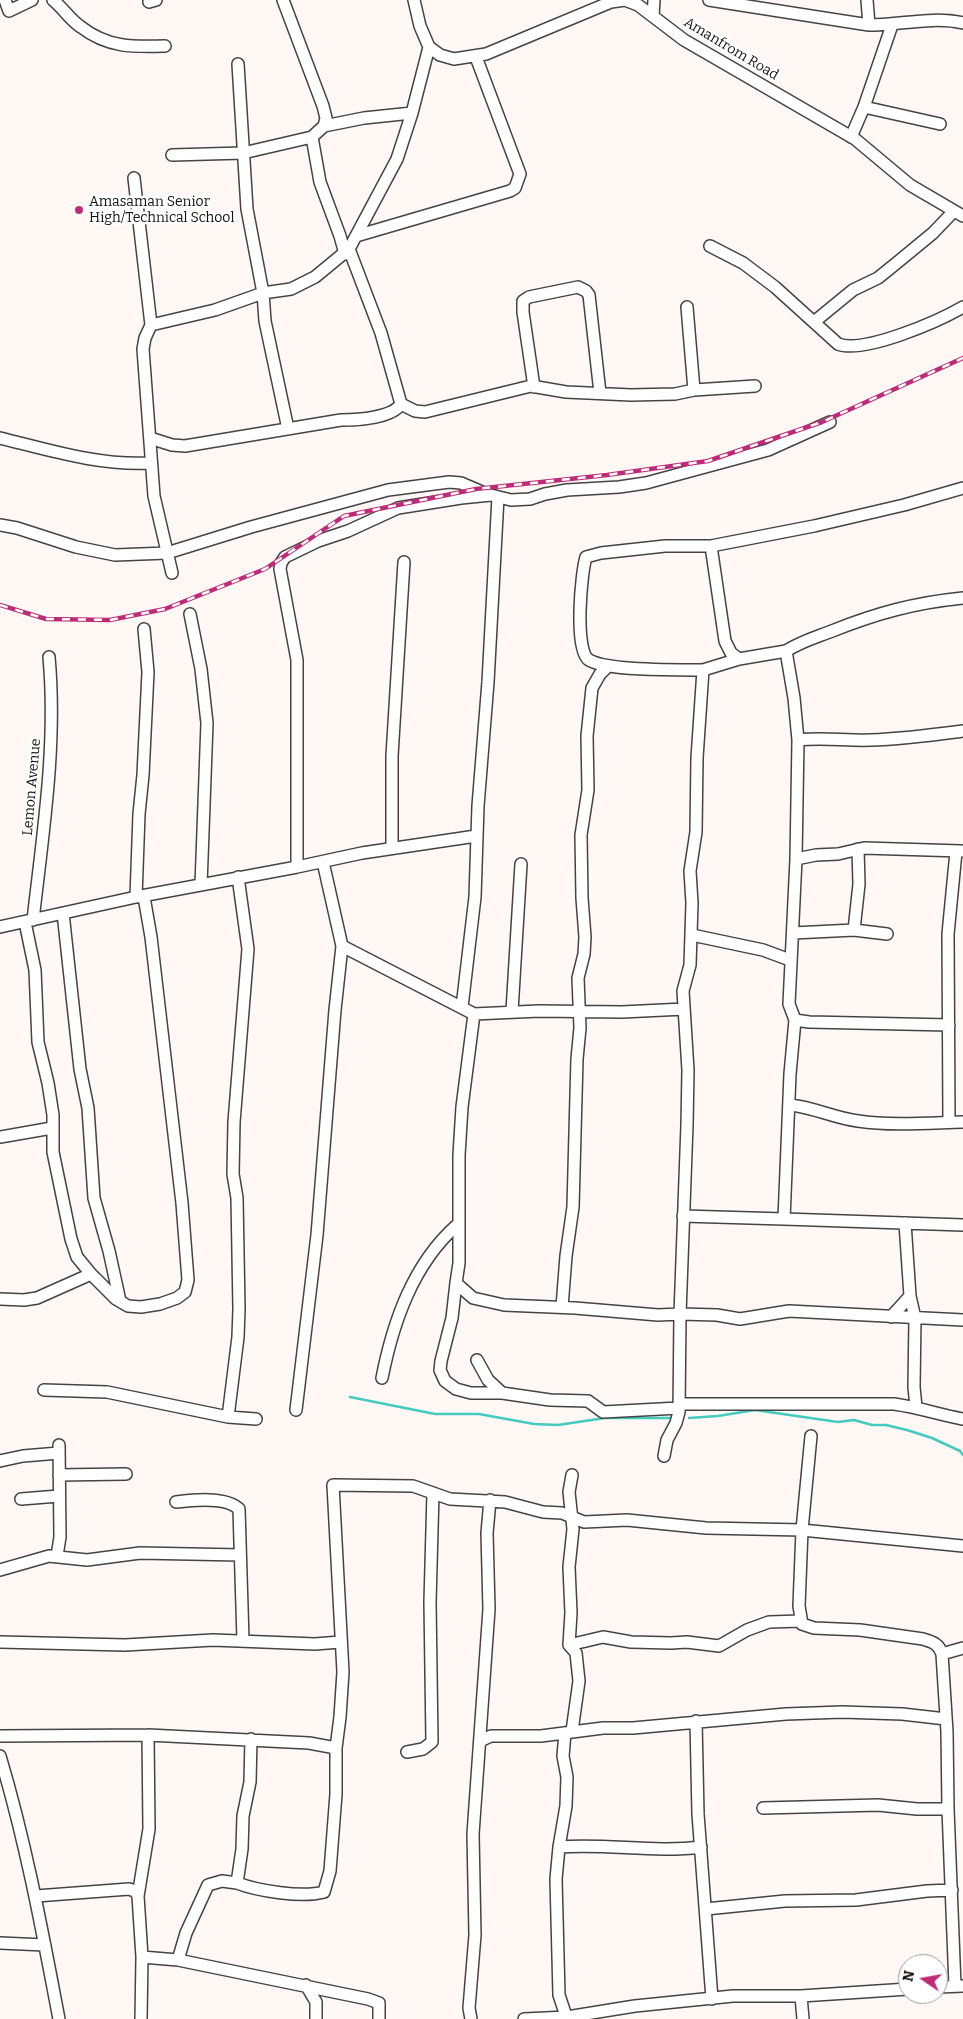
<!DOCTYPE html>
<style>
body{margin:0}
#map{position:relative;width:963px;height:2019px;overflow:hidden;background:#fff8f5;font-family:Bitter,serif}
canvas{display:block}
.north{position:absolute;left:898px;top:1954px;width:50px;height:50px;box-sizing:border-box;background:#fff;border:1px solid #a0a0a0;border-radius:50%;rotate:282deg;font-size:14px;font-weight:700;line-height:20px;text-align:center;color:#111}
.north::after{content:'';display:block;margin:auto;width:18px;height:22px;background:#be2c79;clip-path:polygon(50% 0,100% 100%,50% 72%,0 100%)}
</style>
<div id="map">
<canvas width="963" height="2019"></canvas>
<div class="north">N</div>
</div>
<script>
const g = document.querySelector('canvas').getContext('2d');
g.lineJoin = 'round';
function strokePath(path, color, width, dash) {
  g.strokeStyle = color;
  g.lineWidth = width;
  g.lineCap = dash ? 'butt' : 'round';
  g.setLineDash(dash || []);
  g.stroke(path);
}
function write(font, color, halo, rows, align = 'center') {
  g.font = font + ' Bitter,serif';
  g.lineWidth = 5;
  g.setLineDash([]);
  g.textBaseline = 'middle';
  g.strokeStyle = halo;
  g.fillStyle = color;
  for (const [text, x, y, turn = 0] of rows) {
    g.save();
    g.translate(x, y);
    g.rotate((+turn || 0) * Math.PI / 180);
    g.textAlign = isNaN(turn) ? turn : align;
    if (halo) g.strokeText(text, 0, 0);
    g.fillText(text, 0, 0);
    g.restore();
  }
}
const stream = new Path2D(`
 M350 1397 435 1414H479L534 1424 558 1425 605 1418H673
 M689 1418 718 1416 755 1410 838 1422 854 1420 872 1425H886L907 1430 932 1438 960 1451 963 1455`);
const minor = new Path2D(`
 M5 0 9 11 32 0
 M53 0C63 8 70 20 81 27 108 48 134 47 165 46
 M414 0 420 26 429 47 440 55 454 59 486 54 611 2 625 0 638 5 684 40 855 139 910 185 963 216
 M709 0 869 25C899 25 933 16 963 23
 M867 0 869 25
 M149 2 156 0
 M653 16 654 0
 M238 64 247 209 263 293 265 321 288 429
 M864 107 940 124
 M324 126 364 118 412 113
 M312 137 320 182 340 236 345 254
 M851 137 864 107 892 25
 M172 155 243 153 312 137 324 126 326 118 323 106 283 0
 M134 178 151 325 145 338 143 349 154 496 172 573
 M356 236 510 191 515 188 520 174 476 57
 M710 246 743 263 775 287 838 344C864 354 939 321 963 307
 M687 307 694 390
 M814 322 853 290 878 278 899 261 933 233 954 211
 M151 325 215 310 263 293 291 289 315 277 349 249
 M534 387 523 312V301L529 297 578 287 586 291 589 295 600 393
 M401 404 381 333 349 249 397 159 412 113 429 47
 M0 438C49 450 100 466 151 463
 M150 438 172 445 185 446 341 420C358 420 392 418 401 404L415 411 425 412 531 386 566 392 631 395 675 394 694 390 755 386
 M0 525 17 528 76 547 115 555 167 553 251 527 388 490 449 482 461 483 489 495
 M711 546 725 641 731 653 739 659
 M190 614 201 669 207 723 201 885
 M786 651C802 641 814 638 832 631 877 613 914 603 963 598
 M703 670C679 670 607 671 589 660 574 651 581 573 586 557L601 553 665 546H711L814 526 904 505 963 488
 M798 740C822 737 847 741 871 740 902 739 932 735 963 731
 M392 848V756L404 562
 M796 859 816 855 838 854 864 848 961 851
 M323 862 342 946 474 1014 539 1011 622 1012 684 1009
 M297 867V660L280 569 281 563 285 557 318 541 348 531 398 508 461 498 491 495 511 500 530 499 545 494 567 490 619 487 646 483 768 450 830 422
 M136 897 139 814 143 775 148 672 144 629
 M63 913 80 1069 88 1108 94 1198 109 1251 120 1301
 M33 920C43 832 57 745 49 657
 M25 922 35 970 38 1042 48 1083 53 1115V1152L71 1239 77 1257 91 1274 116 1299 128 1306 141 1307 160 1304 177 1298 185 1292 188 1280 182 1203 151 937 144 897
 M0 927 136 897 297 867 362 853 476 836
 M854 930 859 884 858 849
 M793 933 854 930 887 934
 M692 935 763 950 790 960
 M462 1007 475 897 478 806 488 682 498 497
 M512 1011 521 864
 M474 1014 462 1107 459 1155V1263L456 1283 473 1298 504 1305 575 1308 658 1315 680 1314 687 1125 688 1070 683 991 690 965 692 903 690 871 696 832 697 758 703 670 739 659 786 651 794 698 798 740 796 859 789 1004 795 1020 809 1022 949 1025
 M795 1020 790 1074 784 1219 963 1225
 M790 1105C813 1107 834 1118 858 1121 892 1126 928 1123 963 1122
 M949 1122 948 934 956 852
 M0 1137 52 1128
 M683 1216 784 1219
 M905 1223 910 1296 915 1318 914 1387 916 1407
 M456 1283 452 1318 441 1361 440 1370 445 1381 456 1389 471 1393H502L550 1400 588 1401 603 1412 679 1408
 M0 1299 24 1300 37 1298 91 1274
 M562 1307 566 1256 573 1207 577 1059 580 1028 578 978 584 954 585 937 582 898 581 835 588 790 587 736 592 688 600 674 608 666
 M891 1317 910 1296
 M477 1360 488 1380 502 1393
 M382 1378C393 1322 413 1264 457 1225
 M44 1390 107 1392 228 1417 256 1419
 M679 1404H894C918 1407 940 1415 963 1419
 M296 1410 317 1235 335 1010 342 946
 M228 1417 238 1337 239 1309 237 1198 233 1174 234 1122 248 949 238 877
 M811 1436 802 1530 799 1606 802 1624 814 1628 860 1630 923 1639C933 1642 939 1644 942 1654L947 1732 948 1809 955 1986
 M664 1456 667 1440 676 1423 679 1412 680 1314 717 1315 740 1319 789 1311 963 1320
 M0 1461 23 1456 59 1453
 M59 1475 126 1474
 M21 1499 59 1496
 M176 1502C192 1500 226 1496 239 1509L243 1640
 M57 1556 60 1537 59 1445
 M0 1570 49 1556 87 1560 140 1553 240 1555
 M0 1642 125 1645 213 1640 315 1644 340 1642
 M569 1645 603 1637 631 1642 671 1643 687 1642 719 1646 747 1630 769 1622 801 1621
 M942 1654 963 1648
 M696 1721 698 1814 712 1999
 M572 1731 579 1681 576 1653 569 1645 571 1613 569 1567 573 1529 569 1492 572 1475
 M565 1733 563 1756 567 1777 566 1806 559 1847 556 1879 559 1995 567 2019
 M0 1736 148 1735 309 1743 336 1748 340 1717 343 1672 333 1485 413 1486 450 1499 505 1502 543 1512 562 1513 584 1522 627 1520 706 1528 802 1530 963 1546
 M480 1741 491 1736H541L603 1728H633L786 1714 842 1712 902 1714 946 1719
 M407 1752 423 1749 432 1742 430 1602 433 1493
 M0 1756C26 1843 42 1930 59 2019
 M763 1808 878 1805 917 1809H948
 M559 1847C606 1843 654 1853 701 1847
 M237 1883C258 1891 302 1898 324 1892L330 1871 336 1794V1748
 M36 1896 129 1889 135 1891 138 1896 142 1957 141 2019
 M138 1896 149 1829 148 1735
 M706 1909 785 1901 856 1900 927 1891 952 1890
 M0 1943 45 1945
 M142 1957 178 1960 368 1999 379 2003V2019
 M178 1960 186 1933 208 1885 222 1881 237 1883 242 1849 243 1816 250 1782 251 1739
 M306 1985 316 2002V2019
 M938 1987 963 1986
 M801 1996 803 2019
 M471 2019 469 2008 475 1935 473 1834 489 1609 487 1533 490 1500
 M524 2019 567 2017 635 2006 733 1996H801L908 1989`);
const rail = new Path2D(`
 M0 605 46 619 110 620 165 609 265 569 344 516 476 489 607 475 708 461 822 422 963 358`);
const markers = [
 [79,210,5,"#be2c79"]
];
const streetNames = [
 ["Amanfrom Road",731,49,31],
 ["Lemon Avenue",32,787,-85]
];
const poiNames = [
 ["Amasaman Senior",89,202],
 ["High/Technical School",89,218]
];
strokePath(stream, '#44cabf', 2.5);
strokePath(minor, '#444', 14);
strokePath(minor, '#fff', 11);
strokePath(rail, '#be2c79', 4.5);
strokePath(rail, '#fff', 2.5, [8]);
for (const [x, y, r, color] of markers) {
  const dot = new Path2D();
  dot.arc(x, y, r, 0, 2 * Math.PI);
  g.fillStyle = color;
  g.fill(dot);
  strokePath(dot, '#fff', 2);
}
write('14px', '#111', '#fff', streetNames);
write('14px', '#111', '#fff', poiNames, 'left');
</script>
